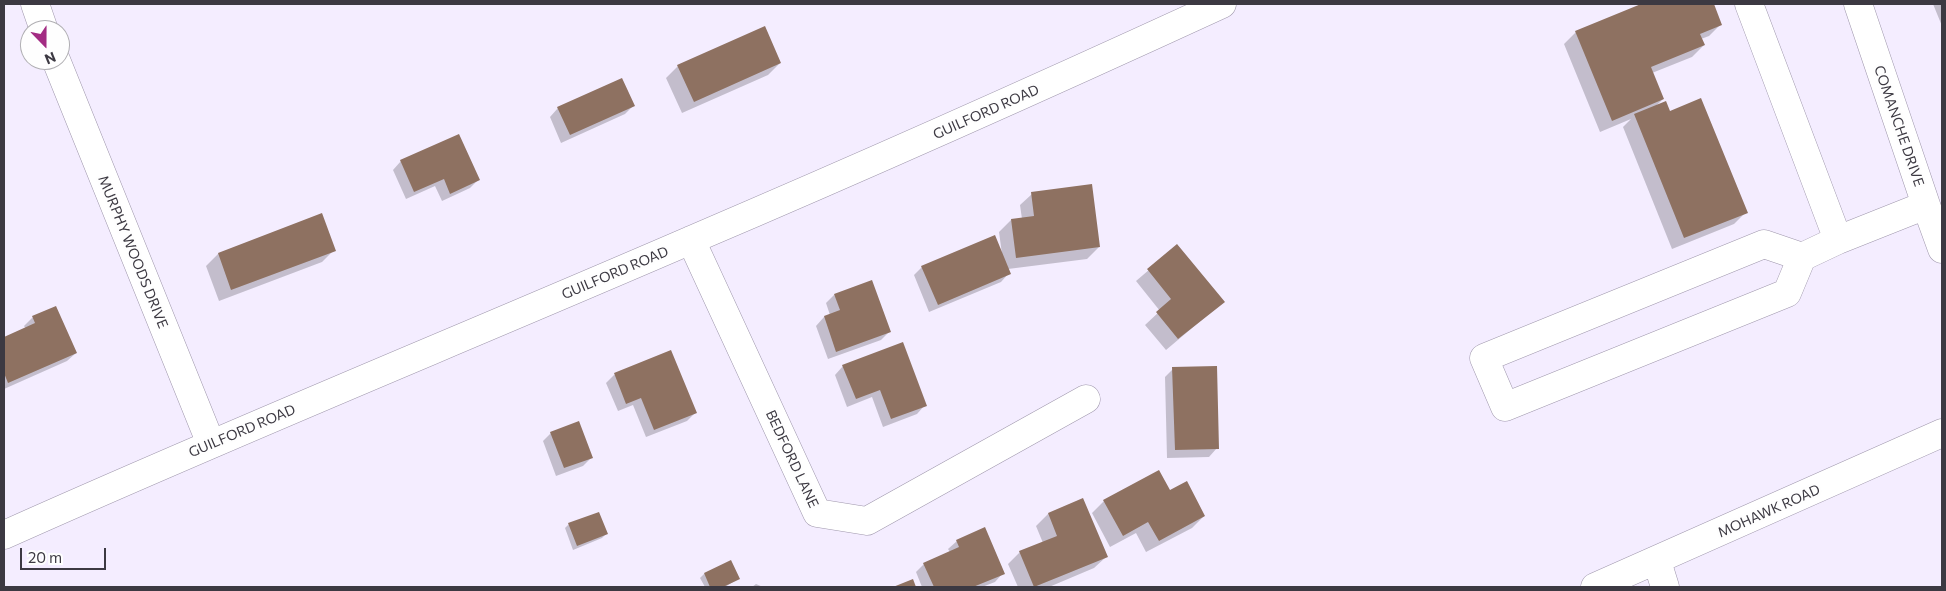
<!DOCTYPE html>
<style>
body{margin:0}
#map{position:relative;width:1946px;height:591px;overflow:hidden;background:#f4edff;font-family:Commissioner,sans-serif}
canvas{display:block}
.frame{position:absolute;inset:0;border:5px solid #3c3942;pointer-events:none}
.north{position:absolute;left:20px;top:20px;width:50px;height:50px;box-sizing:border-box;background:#fefefe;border:1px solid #b0afb3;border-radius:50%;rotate:158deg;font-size:14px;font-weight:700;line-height:20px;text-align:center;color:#3c3942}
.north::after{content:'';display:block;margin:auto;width:18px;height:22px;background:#a32c83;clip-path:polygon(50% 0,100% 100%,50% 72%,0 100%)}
.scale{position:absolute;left:20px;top:548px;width:86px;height:22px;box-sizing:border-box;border:2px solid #3c3942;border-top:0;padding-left:6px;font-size:15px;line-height:18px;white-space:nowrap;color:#3c3942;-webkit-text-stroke:4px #fefefe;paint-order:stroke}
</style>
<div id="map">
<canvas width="1946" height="591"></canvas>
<div class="frame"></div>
<div class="north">N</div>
<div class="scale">20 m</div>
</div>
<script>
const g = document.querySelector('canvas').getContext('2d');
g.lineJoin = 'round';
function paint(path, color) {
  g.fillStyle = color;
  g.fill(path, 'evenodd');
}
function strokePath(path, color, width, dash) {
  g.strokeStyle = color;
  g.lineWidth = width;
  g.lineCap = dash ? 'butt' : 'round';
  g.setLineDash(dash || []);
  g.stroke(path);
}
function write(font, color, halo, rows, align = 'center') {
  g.font = font + ' Commissioner,sans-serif';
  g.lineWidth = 5;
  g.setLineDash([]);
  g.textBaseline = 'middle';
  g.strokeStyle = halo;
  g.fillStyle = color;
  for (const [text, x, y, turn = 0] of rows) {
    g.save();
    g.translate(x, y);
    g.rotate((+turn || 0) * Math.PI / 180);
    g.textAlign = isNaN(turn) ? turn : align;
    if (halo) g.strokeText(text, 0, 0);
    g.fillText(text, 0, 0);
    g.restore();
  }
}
const shadow = new Path2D(`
 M1644 4H1712L1721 24 1709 36 1701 39 1704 45 1692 57 1652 73 1663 99 1655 107 1669 112 1746 212 1734 224 1672 249 1623 127 1631 119 1600 132 1564 44 1576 32Z
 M1933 4H1942V26Z
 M780 63 768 75 682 113 666 78 678 66Z
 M633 106 625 114 561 143 550 117 558 108Z
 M401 161 478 180 470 188 442 201 435 186 406 199 393 170Z
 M1032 194 1099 247 1087 259 1008 269 1009 273 1001 282 929 312 914 275 922 267 1002 254 999 232 1011 220 1022 219 1020 205Z
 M321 215 334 250 322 262 219 301 206 266 218 254Z
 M1177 246 1223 302 1166 350 1145 325 1160 311 1136 281Z
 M834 295 889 332 881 340 828 359 816 326 824 317 830 315 826 303Z
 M55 307 76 353 67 361 4 389V338L26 329 24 326 32 318Z
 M670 351 695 413 687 421 646 437 633 405 618 411 606 383 614 375Z
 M843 366 925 405 917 414 883 427 872 397 847 407 835 375Z
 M1173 369 1217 448 1209 457 1167 458 1165 377Z
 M551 433 591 458 583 466 556 476 543 441Z
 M1158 472 1169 492 1204 516 1192 528 1146 552 1136 533 1110 547 1092 513 1104 501Z
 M1082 500 1106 557 1094 568 1049 587H1018L1008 564 1020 552 1043 543 1036 526 1048 514Z
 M598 513 606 534 602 538 573 550 565 528 569 524Z
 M957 541 1003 573 995 582 982 587H922L916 572 924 564 950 552 948 549Z
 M704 574 738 579 725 587H705L700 578Z
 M756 584 763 587H752Z`);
const building = new Path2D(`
 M1641 4H1714L1722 25 1700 34 1705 45 1651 67 1664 99 1612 121 1575 31Z
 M765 26 781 63 694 102 677 65Z
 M622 78 635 106 570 135 557 107Z
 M1701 98 1748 213 1684 238 1634 114 1666 101 1670 111Z
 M459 134 480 180 450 194 444 179 414 192 400 160Z
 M1092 184 1100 247 1016 258 1011 219 1034 216 1031 192Z
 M322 213 336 251 231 290 218 253Z
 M995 235 1011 274 938 305 921 266Z
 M1177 244 1225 302 1178 339 1156 312 1171 299 1147 269Z
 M872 280 891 332 836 352 824 316 840 310 834 294Z
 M56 306 77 353 8 383 4 373V337L35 323 32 316Z
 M903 342 927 406 891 419 880 390 856 399 842 365Z
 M671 350 697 413 654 430 641 398 626 404 614 373Z
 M1217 366 1219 449 1175 450 1172 367Z
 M579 421 593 458 564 468 550 432Z
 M1159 470 1170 490 1187 481 1205 516 1159 541 1148 522 1123 536 1103 500Z
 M1083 498 1108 557 1034 587 1019 551 1057 536 1048 513Z
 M599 512 608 534 577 546 568 523Z
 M985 527 1005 574 973 587H934L923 563 959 547 956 540Z
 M731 560 740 579 723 587H710L704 573Z
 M913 579 916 587H893Z`);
const minor = new Path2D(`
 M35 4 44 30
 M1749 4 1838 240 1802 257 1787 293 1505 407 1484 358 1764 244 1802 257
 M1858 4 1926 205 1942 249
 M56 60 211 444
 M691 240 817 513 867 521 1086 399
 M1838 240 1926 205
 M4 535C231 433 462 339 691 240 869 164 1046 85 1222 4
 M1657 561 1665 587
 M1595 587 1942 433`);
const streetNames = [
 ["GUILFORD ROAD",986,112,-24],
 ["COMANCHE DRIVE",1899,126,71],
 ["MURPHY WOODS DRIVE",133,252,68],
 ["GUILFORD ROAD",615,273,-23],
 ["GUILFORD ROAD",242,431,-23],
 ["BEDFORD LANE",792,459,65],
 ["MOHAWK ROAD",1769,511,-24]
];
paint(shadow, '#0003');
paint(building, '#8e7161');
strokePath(minor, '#9f97ac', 29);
strokePath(minor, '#fff', 28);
write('14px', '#3c3942', '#fefefe', streetNames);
</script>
